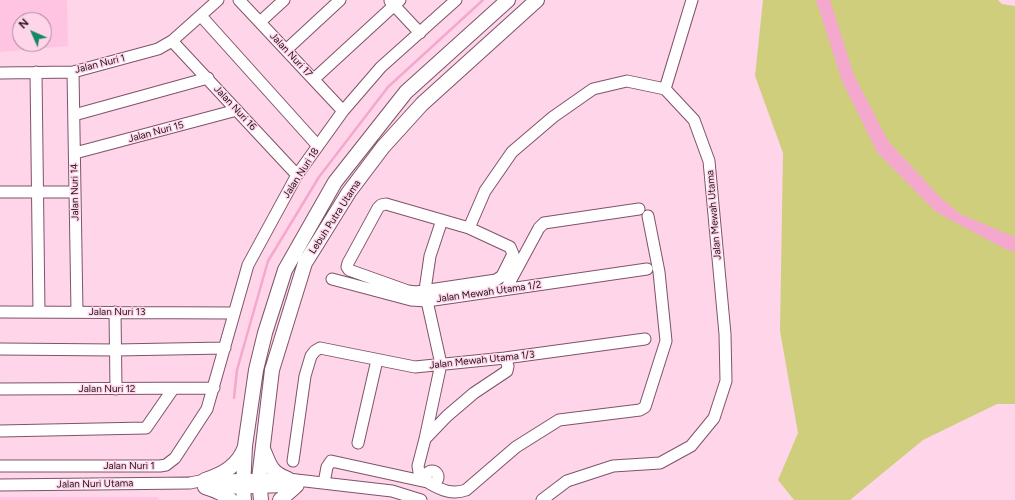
<!DOCTYPE html>
<style>
body{margin:0}
#map{position:relative;width:1015px;height:500px;overflow:hidden;background:#ffd5e9;font-family:Figtree,sans-serif}
canvas{display:block}
.north{position:absolute;left:12px;top:12px;width:40px;height:40px;box-sizing:border-box;background:#ffd5e9;border:1px solid #a78796;border-radius:50%;rotate:315deg;font-size:11px;font-weight:700;line-height:16px;text-align:center;color:#23111a}
.north::after{content:'';display:block;margin:auto;width:14px;height:18px;background:#158868;clip-path:polygon(50% 0,100% 100%,50% 72%,0 100%)}
</style>
<div id="map">
<canvas width="1015" height="500"></canvas>
<div class="north">N</div>
</div>
<script>
const g = document.querySelector('canvas').getContext('2d');
g.lineJoin = 'round';
function paint(path, color) {
  g.fillStyle = color;
  g.fill(path, 'evenodd');
}
function strokePath(path, color, width, dash) {
  g.strokeStyle = color;
  g.lineWidth = width;
  g.lineCap = dash ? 'butt' : 'round';
  g.setLineDash(dash || []);
  g.stroke(path);
}
function write(font, color, halo, rows, align = 'center') {
  g.font = font + ' Figtree,sans-serif';
  g.lineWidth = 3;
  g.setLineDash([]);
  g.textBaseline = 'middle';
  g.strokeStyle = halo;
  g.fillStyle = color;
  for (const [text, x, y, turn = 0] of rows) {
    g.save();
    g.translate(x, y);
    g.rotate((+turn || 0) * Math.PI / 180);
    g.textAlign = isNaN(turn) ? turn : align;
    if (halo) g.strokeText(text, 0, 0);
    g.fillText(text, 0, 0);
    g.restore();
  }
}
const built = new Path2D(`
 M0 0H67L68 46 0 52ZM20 20H44V44H20Z
 M0 497H157L159 500H0Z`);
const green = new Path2D(`
 M763 0H998L1002 4 1015 6V404H997L923 440 850 500H794L778 480 798 433 780 331 783 153 755 76Z`);
const water = new Path2D(`
 M816 0H830L854 75 888 141 940 197 960 214 1015 237V251L1007 250 936 212 877 152 842 81Z`);
const stream = new Path2D(`
 M234 398 237 370 268 261 319 177 388 87 483 0`);
const minor = new Path2D(`
 M239 0 343 111
 M390 1 420 33
 M201 16 318 146
 M260 22 284 0
 M172 41 297 175
 M286 50 340 0
 M36 72 39 312
 M73 72 77 312
 M0 73 73 72 158 49 172 41 218 0
 M314 79 400 0
 M665 89 692 0
 M74 115 208 78
 M75 153 237 110
 M0 192H75
 M386 204 469 228 510 247 513 254 502 276 496 280 416 292 408 291 349 270 347 267 348 263 378 208 381 205Z
 M469 228 485 191 512 152 553 117 593 89 627 81 665 89 694 120 709 161 725 334 726 381 714 418 691 446 660 463 613 466 567 481 542 500
 M332 279 411 300 427 301 647 269
 M506 289 539 228 544 223 639 209
 M425 290 430 256 442 220
 M0 312 234 313
 M115 312 116 389
 M0 349 116 350 225 348
 M0 389 214 388
 M0 431 146 428 173 389
 M425 439 447 416 474 393 507 371 508 366 505 358
 M358 443 377 360
 M293 461 305 376 311 356 315 351 320 348 415 367 505 358 645 339
 M0 466H160L166 465 175 458 207 409 248 265 297 175 343 111 381 67 456 0
 M426 477a6 6 0 1 1 12 0a6 6 0 1 1-12 0Z
 M425 480 419 472 418 466 425 439 441 364 427 301
 M324 483 327 467 331 461 427 482
 M429 483C441 490 452 495 466 490L516 447 559 420 640 410 645 407 666 341 659 272 648 216
 M0 485 190 483 205 480 288 479 392 491 421 500
 M211 488H243L298 486`);
const major = new Path2D(`
 M263 449C270 465 270 472 288 479
 M205 480C223 474 238 466 245 447
 M205 487C215 490 223 493 231 500
 M244 500 243 488 245 446 256 370 265 333 285 270 335 182 406 92 508 0
 M261 500 259 479 272 370 305 263 349 192 383 147 422 104 537 0
 M280 500 295 487`);
const streetNames = [
 ["Jalan Nuri 17",291,55,47],
 ["Jalan Nuri 1",100,64,-14],
 ["Jalan Nuri 16",235,108,47],
 ["Jalan Nuri 15",156,132,-15],
 ["Jalan Nuri 18",301,173,-57],
 ["Jalan Nuri 14",75,192,-91],
 ["Jalan Mewah Utama",714,215,-95],
 ["Lebuh Putra Utama",335,217,-57],
 ["Jalan Mewah Utama 1/2",489,292,-8],
 ["Jalan Nuri 13",117,312],
 ["Jalan Mewah Utama 1/3",482,360,-6],
 ["Jalan Nuri 12",107,389],
 ["Jalan Nuri 1",129,466],
 ["Jalan Nuri Utama",95,484,-1]
];
paint(built, '#ffc4e1');
paint(green, '#cfce7d');
paint(water, '#f4a8ce');
strokePath(stream, '#f4a8ce', 2.5);
strokePath(minor, '#7f5369', 13);
strokePath(major, '#7f5369', 16);
strokePath(minor, '#fff', 11);
strokePath(major, '#fff', 14);
write('10px', '#23111a', '#ffd5e9', streetNames);
</script>
